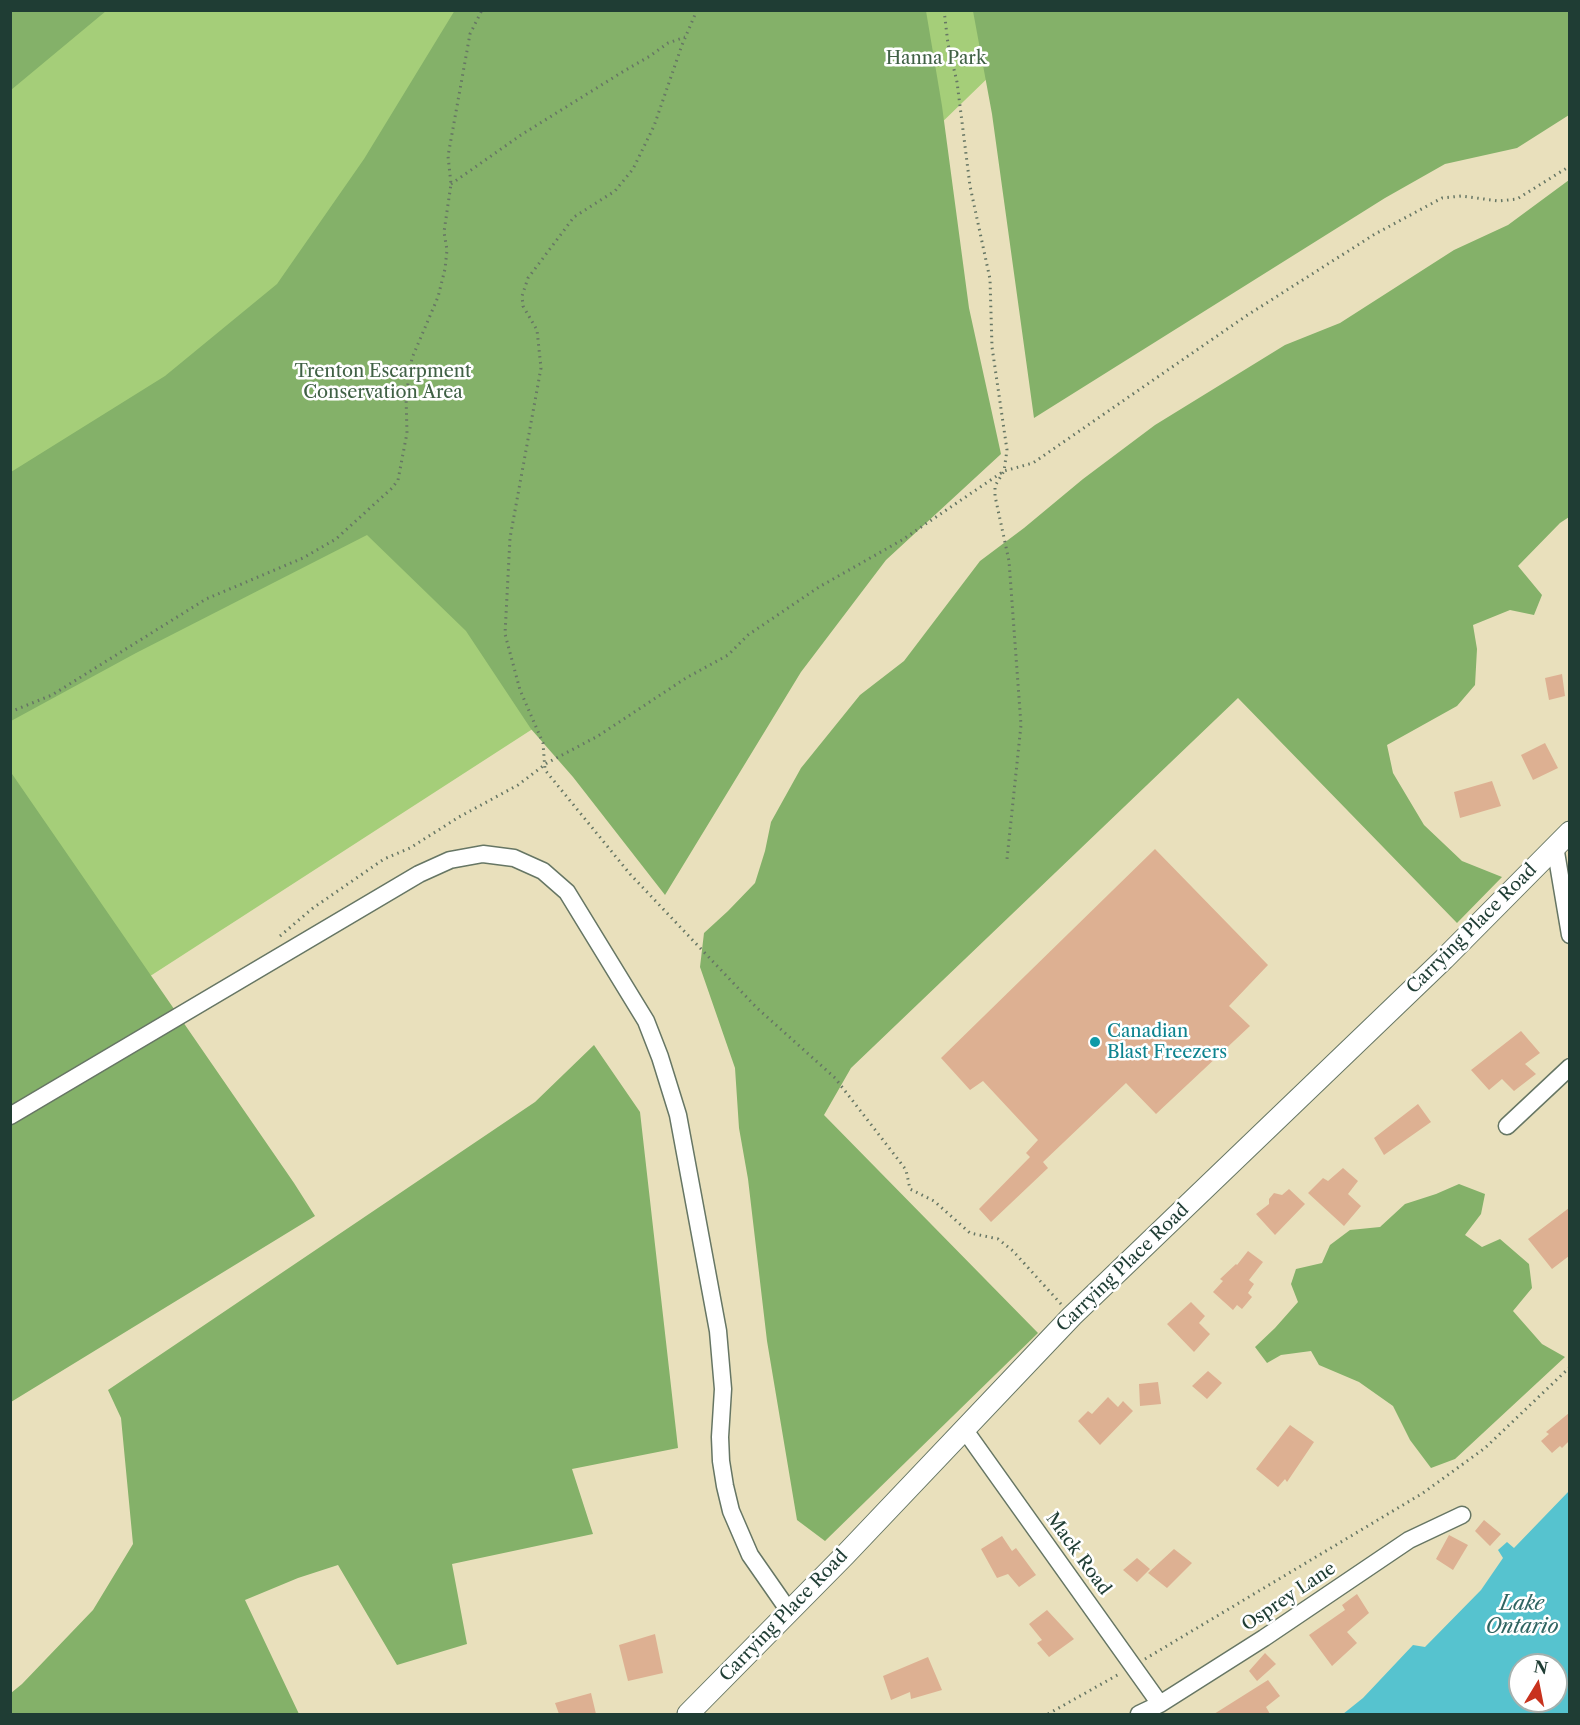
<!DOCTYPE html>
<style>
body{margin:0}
#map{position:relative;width:1580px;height:1725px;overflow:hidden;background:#e9e0bc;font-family:"Libre Caslon Text",serif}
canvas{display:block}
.frame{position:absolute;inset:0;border:12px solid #1f3d34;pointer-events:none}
.north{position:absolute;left:1508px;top:1653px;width:60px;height:60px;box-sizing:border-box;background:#fff;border:2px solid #a5b1ae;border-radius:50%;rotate:10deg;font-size:16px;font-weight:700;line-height:24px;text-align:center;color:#1f3d34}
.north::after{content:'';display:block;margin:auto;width:21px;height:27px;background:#c8321e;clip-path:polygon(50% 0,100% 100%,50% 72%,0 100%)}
</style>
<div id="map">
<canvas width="1580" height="1725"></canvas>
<div class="frame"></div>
<div class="north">N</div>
</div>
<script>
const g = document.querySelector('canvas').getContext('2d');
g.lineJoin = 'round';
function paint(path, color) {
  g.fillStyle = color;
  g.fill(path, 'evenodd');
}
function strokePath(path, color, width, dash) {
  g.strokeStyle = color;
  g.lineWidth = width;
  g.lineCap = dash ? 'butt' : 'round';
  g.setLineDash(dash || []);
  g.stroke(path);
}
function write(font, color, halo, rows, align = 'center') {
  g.font = font + ' "Libre Caslon Text",serif';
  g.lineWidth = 5;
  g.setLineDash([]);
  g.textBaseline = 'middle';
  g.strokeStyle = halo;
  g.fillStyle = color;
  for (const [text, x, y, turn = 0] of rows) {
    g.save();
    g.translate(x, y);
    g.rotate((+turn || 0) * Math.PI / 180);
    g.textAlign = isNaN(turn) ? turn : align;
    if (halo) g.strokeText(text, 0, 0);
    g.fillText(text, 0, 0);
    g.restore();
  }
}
const green = new Path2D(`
 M11 11H1057L903 160 952 458 11 1066Z`);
const forest = new Path2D(`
 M11 10H106V11L11 90Z
 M455 10 926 11 942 106 969 308 1001 454 886 560 801 672 665 895 573 777 531 729 466 631 367 535 136 653 11 721V472L165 376 277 284 364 159Z
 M973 11H1569V115L1517 148 1445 164 1385 198 1034 418 992 114Z
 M1569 180V517L1560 523 1518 566 1542 595 1534 615 1510 610 1473 625 1477 649 1475 685 1457 706 1387 745 1393 773 1424 825 1462 861 1502 877 1457 923 1238 698 851 1068 824 1115 1038 1333 825 1541 797 1520 767 1341 748 1179 739 1128 735 1068 700 967 704 933 728 911 755 883 765 851 771 822 801 768 860 695 904 661 980 561 1024 528 1083 479 1155 425 1285 345 1340 323 1454 250 1508 225Z
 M10 771 294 1183 315 1216 11 1402Z
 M594 1045 640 1112 678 1448 572 1469 593 1534 452 1564 467 1644 397 1665 338 1565 298 1578 245 1600 299 1714H11V1693L22 1684 93 1610 133 1544 121 1418 108 1390 535 1102Z
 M1459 1184 1485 1194 1481 1214 1465 1235 1482 1247 1500 1239 1529 1264 1532 1288 1513 1311 1542 1344 1565 1357 1455 1459 1431 1468 1410 1440 1393 1406 1359 1382 1319 1365 1311 1351 1281 1355 1267 1363 1255 1347 1275 1328 1298 1302 1291 1284 1296 1269 1322 1263 1330 1245 1350 1230 1380 1227 1405 1204 1436 1194Z`);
const water = new Path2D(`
 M1569 1491V1714H1343L1363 1698 1413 1645 1425 1647 1481 1590 1503 1558 1498 1550 1507 1542 1514 1548ZM1520 1665H1556V1701H1520Z`);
const building = new Path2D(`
 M1562 674 1565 696 1549 700 1545 678Z
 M1545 743 1558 768 1533 780 1521 755Z
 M1492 781 1501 806 1460 818 1454 792Z
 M1155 849 1268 965 1229 1006 1250 1026 1156 1114 1126 1083 1043 1162 1048 1168 991 1222 979 1209 1030 1157 1026 1153 1038 1140 983 1081 970 1090 941 1058Z
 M1521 1031 1540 1053 1525 1064 1536 1074 1514 1091 1502 1079 1489 1090 1471 1070Z
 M1418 1104 1431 1122 1384 1155 1374 1138Z
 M1343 1168 1358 1181 1348 1194 1361 1206 1344 1226 1308 1193 1323 1178 1328 1181Z
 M1289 1189 1305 1204 1275 1235 1256 1214 1269 1204V1199L1274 1193 1282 1195Z
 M1569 1208V1256L1552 1269 1528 1239Z
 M1248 1251 1263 1262 1249 1280 1254 1284 1248 1293 1252 1297 1242 1309 1237 1305 1233 1310 1213 1292 1223 1281 1220 1279 1236 1264 1237 1265Z
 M1191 1302 1205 1316 1199 1323 1210 1334 1194 1352 1167 1324Z
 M1208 1371 1222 1383 1207 1399 1192 1386Z
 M1158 1382 1161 1404 1140 1406 1139 1384Z
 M1108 1397 1118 1407 1123 1401 1133 1411 1100 1445 1078 1421 1088 1411 1092 1414Z
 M1569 1413V1441L1562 1448 1560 1446 1552 1453 1541 1441 1549 1434 1546 1432Z
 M1290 1425 1314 1442 1287 1482 1285 1479 1278 1487 1256 1469Z
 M1484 1520 1501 1534 1490 1546 1475 1531Z
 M1449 1535 1468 1545 1453 1570 1436 1559Z
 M1002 1536 1012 1551 1016 1548 1036 1575 1019 1587 1008 1574 997 1578 981 1549Z
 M1174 1549 1192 1563 1167 1588 1148 1573Z
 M1137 1558 1150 1569 1137 1582 1123 1570Z
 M1357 1594 1369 1613 1347 1632 1357 1643 1332 1666 1309 1635 1345 1610 1342 1605Z
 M1047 1610 1074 1639 1049 1657 1037 1643 1042 1640 1029 1624Z
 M655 1634 663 1673 628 1681 619 1645Z
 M1265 1653 1276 1664 1257 1681 1249 1671Z
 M928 1657 942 1690 911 1699 910 1692 891 1700 883 1676Z
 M1268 1680 1280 1696 1266 1707 1270 1714H1214Z
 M591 1693 596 1714H559L555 1703Z`);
const path = new Path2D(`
 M697 10 682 45 654 126 633 169 615 191 574 217 528 278 522 296 523 306 537 330 541 368 510 538 505 634 520 690 543 743 545 770 630 874 756 1007 835 1078 900 1162 906 1170 910 1189 934 1201 970 1233 998 1239 1013 1251 1061 1304
 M944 10 948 44 957 82 970 186 990 279 992 347 1007 450 1004 471 995 486V496L1009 561 1021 725 1007 859
 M451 184 521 135 624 71 650 56 668 43 685 37
 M10 712 52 695 206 599 303 558 336 539 392 488 398 480 407 433 406 396 412 358 438 297 445 269 447 250 444 232 451 184 448 156 470 34 482 10
 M280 936 313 908 384 859 410 848 459 817 518 785 547 763 598 736 686 678 728 655 748 635 819 587 902 540 1004 471 1033 463 1246 316 1375 234 1442 198 1461 196 1499 201 1517 199 1570 166
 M1145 1659 1423 1493 1485 1448 1570 1367
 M1048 1714 1121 1673`);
const minor = new Path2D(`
 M1555 846 1570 935
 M10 1116 419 874 450 860 483 854 514 858 543 871 567 892 646 1021 660 1057 678 1115 718 1331 723 1389 720 1437 721 1461 725 1486 731 1511 750 1555 789 1611
 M1507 1126 1570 1067
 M964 1429 1160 1704
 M1139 1714 1160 1704 1264 1638 1409 1540 1462 1515`);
const major = new Path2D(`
 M688 1714 845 1555 1072 1316 1444 959 1570 832`);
const markers = [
 [1095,1042,6,"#0f9aa8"]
];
const parkNames = [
 ["Hanna Park",936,59],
 ["Trenton Escarpment",383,372],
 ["Conservation Area",383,393]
];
const streetNames = [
 ["Carrying Place Road",1472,929,-45],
 ["Carrying Place Road",1123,1268,-44],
 ["Mack Road",1078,1554,54],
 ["Osprey Lane",1289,1597,-34],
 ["Carrying Place Road",784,1616,-46]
];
const cultureNames = [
 ["Canadian",1107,1032],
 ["Blast Freezers",1107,1053]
];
const waterNames = [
 ["Lake",1522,1604],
 ["Ontario",1522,1627]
];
paint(green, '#a5ce79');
paint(forest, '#84b169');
paint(water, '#56c3cf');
paint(building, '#ddb092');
strokePath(minor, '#667664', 19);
strokePath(major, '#667664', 23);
strokePath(path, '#667664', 3, [1.5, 4.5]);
strokePath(minor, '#fff', 16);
strokePath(major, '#fff', 21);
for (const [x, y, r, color] of markers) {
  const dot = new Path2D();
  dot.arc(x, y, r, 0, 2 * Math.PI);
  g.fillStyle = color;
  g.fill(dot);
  strokePath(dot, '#fff', 2);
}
write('18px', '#406145', '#fff', parkNames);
write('18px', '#1f3d34', '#fff', streetNames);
write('18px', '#0d838f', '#fff', cultureNames, 'left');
write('italic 20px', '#306562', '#fff', waterNames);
</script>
